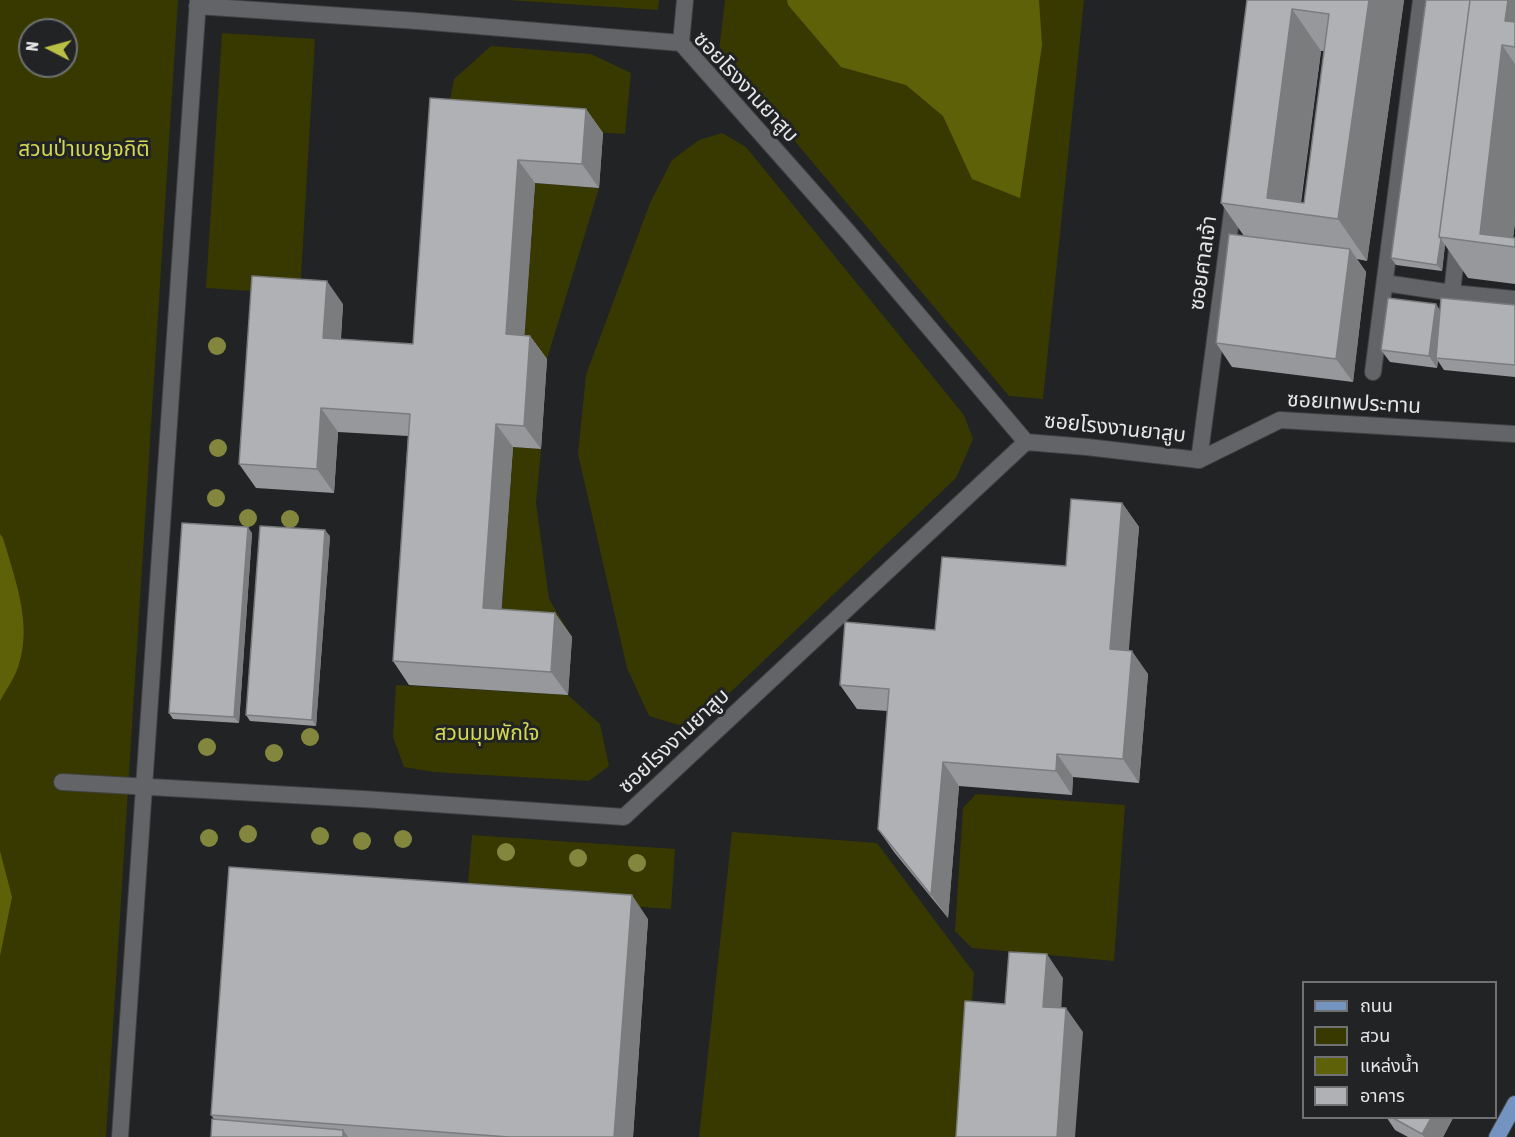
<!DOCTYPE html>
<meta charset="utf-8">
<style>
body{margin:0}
#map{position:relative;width:1515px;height:1137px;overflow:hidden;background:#212325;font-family:"Asap Condensed","Noto Sans Thai",sans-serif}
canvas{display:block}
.legend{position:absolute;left:1302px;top:981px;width:195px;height:138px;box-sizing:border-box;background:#212325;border:2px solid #707173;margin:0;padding:8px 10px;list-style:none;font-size:18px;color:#e6e7e8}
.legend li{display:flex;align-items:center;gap:12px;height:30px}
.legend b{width:30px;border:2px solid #707173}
.north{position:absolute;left:18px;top:18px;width:60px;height:60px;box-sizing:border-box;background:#212325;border:2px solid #707173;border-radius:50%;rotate:276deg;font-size:16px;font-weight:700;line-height:24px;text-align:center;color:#e6e7e8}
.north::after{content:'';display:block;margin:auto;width:21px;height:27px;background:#bbc044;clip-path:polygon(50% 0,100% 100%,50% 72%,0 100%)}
</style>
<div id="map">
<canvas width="1515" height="1137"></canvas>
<ul class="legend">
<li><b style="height:8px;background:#7393c0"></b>ถนน</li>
<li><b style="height:16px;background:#383900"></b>สวน</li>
<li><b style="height:16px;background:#5f6108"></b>แหล่งน้ำ</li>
<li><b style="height:16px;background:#afb1b4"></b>อาคาร</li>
</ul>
<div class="north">N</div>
</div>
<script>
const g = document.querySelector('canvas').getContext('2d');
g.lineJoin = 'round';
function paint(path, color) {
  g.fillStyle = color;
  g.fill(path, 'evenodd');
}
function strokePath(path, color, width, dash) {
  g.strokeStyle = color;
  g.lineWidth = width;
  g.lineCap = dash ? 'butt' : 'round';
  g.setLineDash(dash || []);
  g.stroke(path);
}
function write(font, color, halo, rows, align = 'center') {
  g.font = font + ' "Asap Condensed","Noto Sans Thai",sans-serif';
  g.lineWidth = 6;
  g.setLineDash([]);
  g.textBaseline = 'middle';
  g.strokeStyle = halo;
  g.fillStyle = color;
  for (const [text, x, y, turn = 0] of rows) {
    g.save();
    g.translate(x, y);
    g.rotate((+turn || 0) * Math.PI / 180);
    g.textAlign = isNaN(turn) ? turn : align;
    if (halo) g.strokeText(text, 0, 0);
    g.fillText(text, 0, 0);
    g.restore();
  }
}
const green = new Path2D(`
 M0 0H178L106 1137H0ZM30 30H66V66H30Z
 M507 0H659L658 10Z
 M725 0H1084L1043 399 1009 396 719 51Z
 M222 33 315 39 300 294 206 288Z
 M491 46 591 54 631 73 625 134 446 122 454 79Z
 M722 133 746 147 964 415 973 439 956 478 717 705 682 726 649 716 627 668 578 454 586 375 650 203 672 160 699 140Z
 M535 183 599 188 547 359 523 358Z
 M513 447 541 449 536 503 549 599 572 637 500 632Z
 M396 685 568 695 600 724 609 766 589 781 433 772 404 767 393 737Z
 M976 794 1125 805 1114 961 972 948 955 931 963 808Z
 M732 832 877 843 974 973 962 1137H699Z
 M472 835 675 849 671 909 467 895Z`);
const water = new Path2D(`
 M787 0H1039L1042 45 1020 198 972 179 943 116 906 85 841 67 788 5Z
 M0 534 3 538C15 579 33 625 18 667 14 679 6 690 0 701Z
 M0 851 12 897 0 956Z`);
const service = new Path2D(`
 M197 6 418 21 681 43 849 233 1026 442 1087 447
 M681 43 685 0
 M1385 283 1452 293 1515 299
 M1452 293 1458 239
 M1373 372 1421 0
 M1199 460 1234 197
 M62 782 363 799 624 817 1026 442
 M120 1137 198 0`);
const minor = new Path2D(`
 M1087 447 1199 460 1280 420 1515 434`);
const primary = new Path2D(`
 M1497 1137 1515 1104`);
const trees = [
 [217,346],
 [218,448],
 [216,498],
 [248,518],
 [290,519],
 [310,737],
 [207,747],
 [274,753],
 [248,834],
 [320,836],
 [209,838],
 [403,839],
 [362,841],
 [506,852],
 [578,858],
 [637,863]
];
const wall = new Path2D(`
 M1247 0H1404L1367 261 1357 259 1366 272 1353 382 1232 367 1216 343 1244 236 1221 203ZM1321 51H1324L1304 203H1301Z
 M1515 0V223L1513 238H1515V284L1468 278 1445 245 1442 271 1396 265 1391 258Z
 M430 98 586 109 603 133 599 188 535 183 524 335 530 336 547 359 541 449 513 447 501 609 555 613 572 637 568 695 409 685 393 661 408 436 338 432 334 493 256 488 239 464 343 304 341 339 413 344Z
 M1436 304 1440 311 1515 305V377L1444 370 1438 361 1437 368 1390 362 1381 350Z
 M1122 503 1139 527 1128 651 1148 674 1139 783 1073 777 1072 795 959 786 948 918 894 852 878 829 888 711 857 709 840 685 935 630 1066 566Z
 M252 533 239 723 173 719 169 713Z
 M330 536 316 726 250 721 246 715Z
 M648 919 633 1137H211L214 1119 211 1115Z
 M1387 1118H1453L1443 1137H1408L1395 1130Z`);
const shadedWall = new Path2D(`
 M1369 0H1404L1367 261 1338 219Z
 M1508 0H1515V35L1505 21Z
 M1292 9 1321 51 1299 214 1267 198Z
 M1502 45 1515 64V223L1512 246 1480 234Z
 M586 109 603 133 599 188 582 164Z
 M518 160 535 183 523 358 506 334Z
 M1441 239 1445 245 1442 271 1437 265Z
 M1350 249 1366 272 1353 382 1336 359Z
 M327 281 343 304 339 361 323 338Z
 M1436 304 1444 317 1436 358 1438 361 1437 368 1429 356Z
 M530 336 547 359 541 449 524 426Z
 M321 408 338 432 334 493 317 469Z
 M496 424 513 447 500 632 483 608Z
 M1122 503 1139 527 1127 673 1110 649Z
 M248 527 252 533 239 723 234 717Z
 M325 530 330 536 316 726 312 720Z
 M555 613 572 637 568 695 551 672Z
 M1132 651 1148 674 1139 783 1123 759Z
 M1057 754 1073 777 1072 795 1056 771Z
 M943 762 959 786 948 918 931 895Z
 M632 895 648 919 633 1137H614Z
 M1047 954 1063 978 1060 1030 1043 1007Z
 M1066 1008 1083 1032 1075 1137H1057Z
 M1431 1118H1453L1443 1137H1424L1422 1134Z
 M343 1130 348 1137H343Z`);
const building = new Path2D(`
 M1247 0H1369L1338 219 1221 203ZM1292 9 1329 14 1304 203 1267 198Z
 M1426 0H1470L1439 237 1441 239 1437 265 1391 258Z
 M1470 0H1508L1505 21 1515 22V47L1502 45 1480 234 1515 238V247L1439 237Z
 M430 98 586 109 582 164 518 160 506 334 530 336 524 426 496 424 483 608 555 613 551 672 393 661 410 414 321 408 317 469 239 464 252 276 327 281 323 338 413 344Z
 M1229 234 1350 249 1336 359 1216 343Z
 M1388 298 1436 304 1429 356 1381 350Z
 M1441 298 1515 305V365L1436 358Z
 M1071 499 1122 503 1110 649 1132 651 1123 759 1057 754 1056 771 943 762 931 895 878 829 889 689 840 685 845 622 935 630 942 557 1066 566Z
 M182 523 248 527 234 717 169 713Z
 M260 526 325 530 312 720 246 715Z
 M229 867 632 895 614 1137H509L211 1115Z
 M1009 952 1047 954 1043 1007 1066 1008 1057 1137H956L965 1001 1005 1004Z
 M1393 1118H1431L1422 1134Z
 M212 1119 343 1130V1137H211Z`);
const streetNames = [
 ["ซอยโรงงานยาสูบ",746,87,47],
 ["ซอยศาลเจ้า",1203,263,-82],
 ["ซอยเทพประทาน",1354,403,3],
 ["ซอยโรงงานยาสูบ",1115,428,6],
 ["ซอยโรงงานยาสูบ",674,741,-43]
];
const parkNames = [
 ["สวนป่าเบญจกิติ",84,149],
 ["สวนมุมพักใจ",487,733]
];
paint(green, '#383900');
paint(water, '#5f6108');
strokePath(service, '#404142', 18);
strokePath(minor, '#404142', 18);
strokePath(primary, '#404142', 18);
strokePath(service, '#626467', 16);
strokePath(minor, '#626467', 16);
strokePath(primary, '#7393c0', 16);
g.fillStyle = '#83873d';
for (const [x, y] of trees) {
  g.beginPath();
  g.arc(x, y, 9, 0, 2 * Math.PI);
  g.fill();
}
paint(wall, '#96989b');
paint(shadedWall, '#7a7c7e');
paint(building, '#afb1b4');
strokePath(building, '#7a7c7e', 1.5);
write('21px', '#e6e7e8', '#212325', streetNames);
write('21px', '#d4d951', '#212325', parkNames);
</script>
